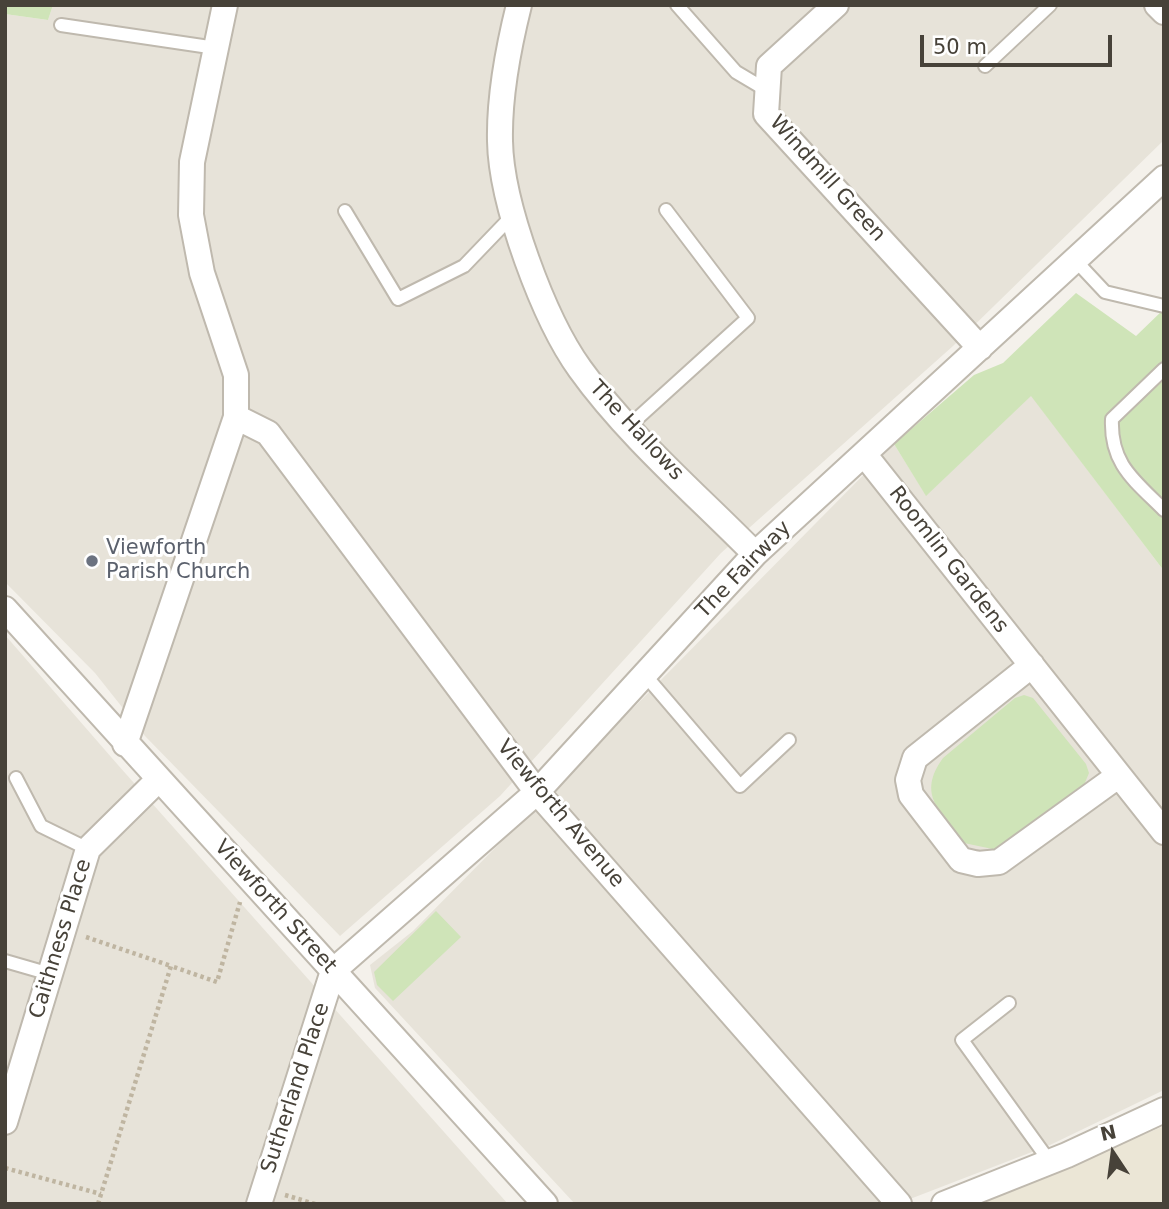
<!DOCTYPE html>
<style>
body{margin:0}
#map{position:relative;width:1169px;height:1209px;overflow:hidden;background:#f4f1eb;font-family:"DejaVu Sans",sans-serif}
canvas{display:block}
.frame{position:absolute;inset:0;border:7px solid #474239;pointer-events:none}
.north{position:absolute;left:1078px;top:1118px;width:70px;height:70px;-webkit-text-stroke:5px #fff;paint-order:stroke;rotate:347deg;font-size:19px;font-weight:700;line-height:28px;text-align:center;color:#474239}
.north::after{content:'';display:block;margin:auto;width:24px;height:32px;background:#474239;clip-path:polygon(50% 0,100% 100%,50% 72%,0 100%)}
.scale{position:absolute;left:920px;top:35px;width:192px;height:32px;box-sizing:border-box;border:4px solid #474239;border-top:0;padding-left:9px;font-size:21px;line-height:24px;white-space:nowrap;color:#474239;-webkit-text-stroke:5px #fff;paint-order:stroke}
</style>
<div id="map">
<canvas width="1169" height="1209"></canvas>
<div class="frame"></div>
<div class="north">N</div>
<div class="scale">50 m</div>
</div>
<script>
const g = document.querySelector('canvas').getContext('2d');
g.lineJoin = 'round';
function paint(path, color) {
  g.fillStyle = color;
  g.fill(path, 'evenodd');
}
function strokePath(path, color, width, dash) {
  g.strokeStyle = color;
  g.lineWidth = width;
  g.lineCap = dash ? 'butt' : 'round';
  g.setLineDash(dash || []);
  g.stroke(path);
}
function write(font, color, halo, rows, align = 'center') {
  g.font = font + ' "DejaVu Sans",sans-serif';
  g.lineWidth = 6;
  g.setLineDash([]);
  g.textBaseline = 'middle';
  g.strokeStyle = halo;
  g.fillStyle = color;
  for (const [text, x, y, turn = 0] of rows) {
    g.save();
    g.translate(x, y);
    g.rotate((+turn || 0) * Math.PI / 180);
    g.textAlign = isNaN(turn) ? turn : align;
    if (halo) g.strokeText(text, 0, 0);
    g.fillText(text, 0, 0);
    g.restore();
  }
}
const residential = new Path2D(`
 M53 5H1164V140L953 346 721 553 500 796 340 936 145 736 95 673 5 582V14L48 20Z
 M1031 395 1164 571V1090L1050 1145 897 1204H575L375 988 370 965 413 931 894 444 926 495Z
 M5 635 118 765 508 1204H5Z`);
const education = new Path2D(`
 M1164 1126V1204H976Z`);
const green = new Path2D(`
 M5 5H53L48 20 5 14Z
 M1076 293 1136 336 1164 309V571L1031 396 926 496 894 444 974 375 1003 363Z
 M1024 695 1033 698 1086 764 1089 773 1084 785 1002 851 964 843C941 812 916 795 943 758L1015 698Z
 M436 911 461 937 393 1001 377 985 374 972Z`);
const path = new Path2D(`
 M86 937 171 966
 M5 1168 101 1194
 M285 1195 315 1204
 M98 1204 171 966 217 982 240 902`);
const service = new Path2D(`
 M677 5 736 72 768 91
 M61 25 216 48
 M985 66 1050 5
 M345 211 398 299 464 266 512 216
 M1075 260 1105 292 1164 306
 M1164 369 1112 419C1110 464 1134 480 1164 510
 M629 426 748 318 666 210
 M645 675 740 786 789 740
 M16 778 41 826 88 849
 M5 961 50 974
 M1009 1003 962 1040 1050 1162`);
const minor = new Path2D(`
 M519 5C508 49 499 96 500 141 501 204 544 319 580 369 628 436 697 495 755 554
 M836 5 769 66 766 114 980 348
 M1157 5 1164 12
 M236 417 268 433 537 792 899 1204
 M864 454 1164 832
 M5 609 545 1204
 M1032 665 915 758 908 780 911 795 961 860 978 864 999 862 1118 776
 M125 744 236 417V375L202 273 191 215 192 162 225 5
 M333 971 537 792 755 554 1164 178
 M5 1122 88 849 158 780
 M259 1204 333 971
 M944 1204 1067 1155 1164 1110`);
const markers = [
 [92,561,7,"#6b7280"]
];
const streetNames = [
 ["Windmill Green",827,179,48],
 ["The Hallows",636,431,47],
 ["Roomlin Gardens",948,560,52],
 ["The Fairway",744,570,-46],
 ["Viewforth Avenue",560,814,50],
 ["Viewforth Street",275,907,48],
 ["Caithness Place",61,939,-73],
 ["Sutherland Place",296,1088,-72]
];
const worshipNames = [
 ["Viewforth",106,549],
 ["Parish Church",106,573]
];
paint(residential, '#e7e3d9');
paint(education, '#ebe6d6');
paint(green, '#cfe4b8');
strokePath(service, '#bfb9ae', 16);
strokePath(minor, '#bfb9ae', 28);
strokePath(path, '#bfb5a1', 4.5, [3.5, 3.5]);
strokePath(service, '#fff', 12);
strokePath(minor, '#fff', 24);
for (const [x, y, r, color] of markers) {
  const dot = new Path2D();
  dot.arc(x, y, r, 0, 2 * Math.PI);
  g.fillStyle = color;
  g.fill(dot);
  strokePath(dot, '#fff', 2.5);
}
write('21px', '#474239', '#fff', streetNames);
write('21px', '#5b616d', '#fff', worshipNames, 'left');
</script>
